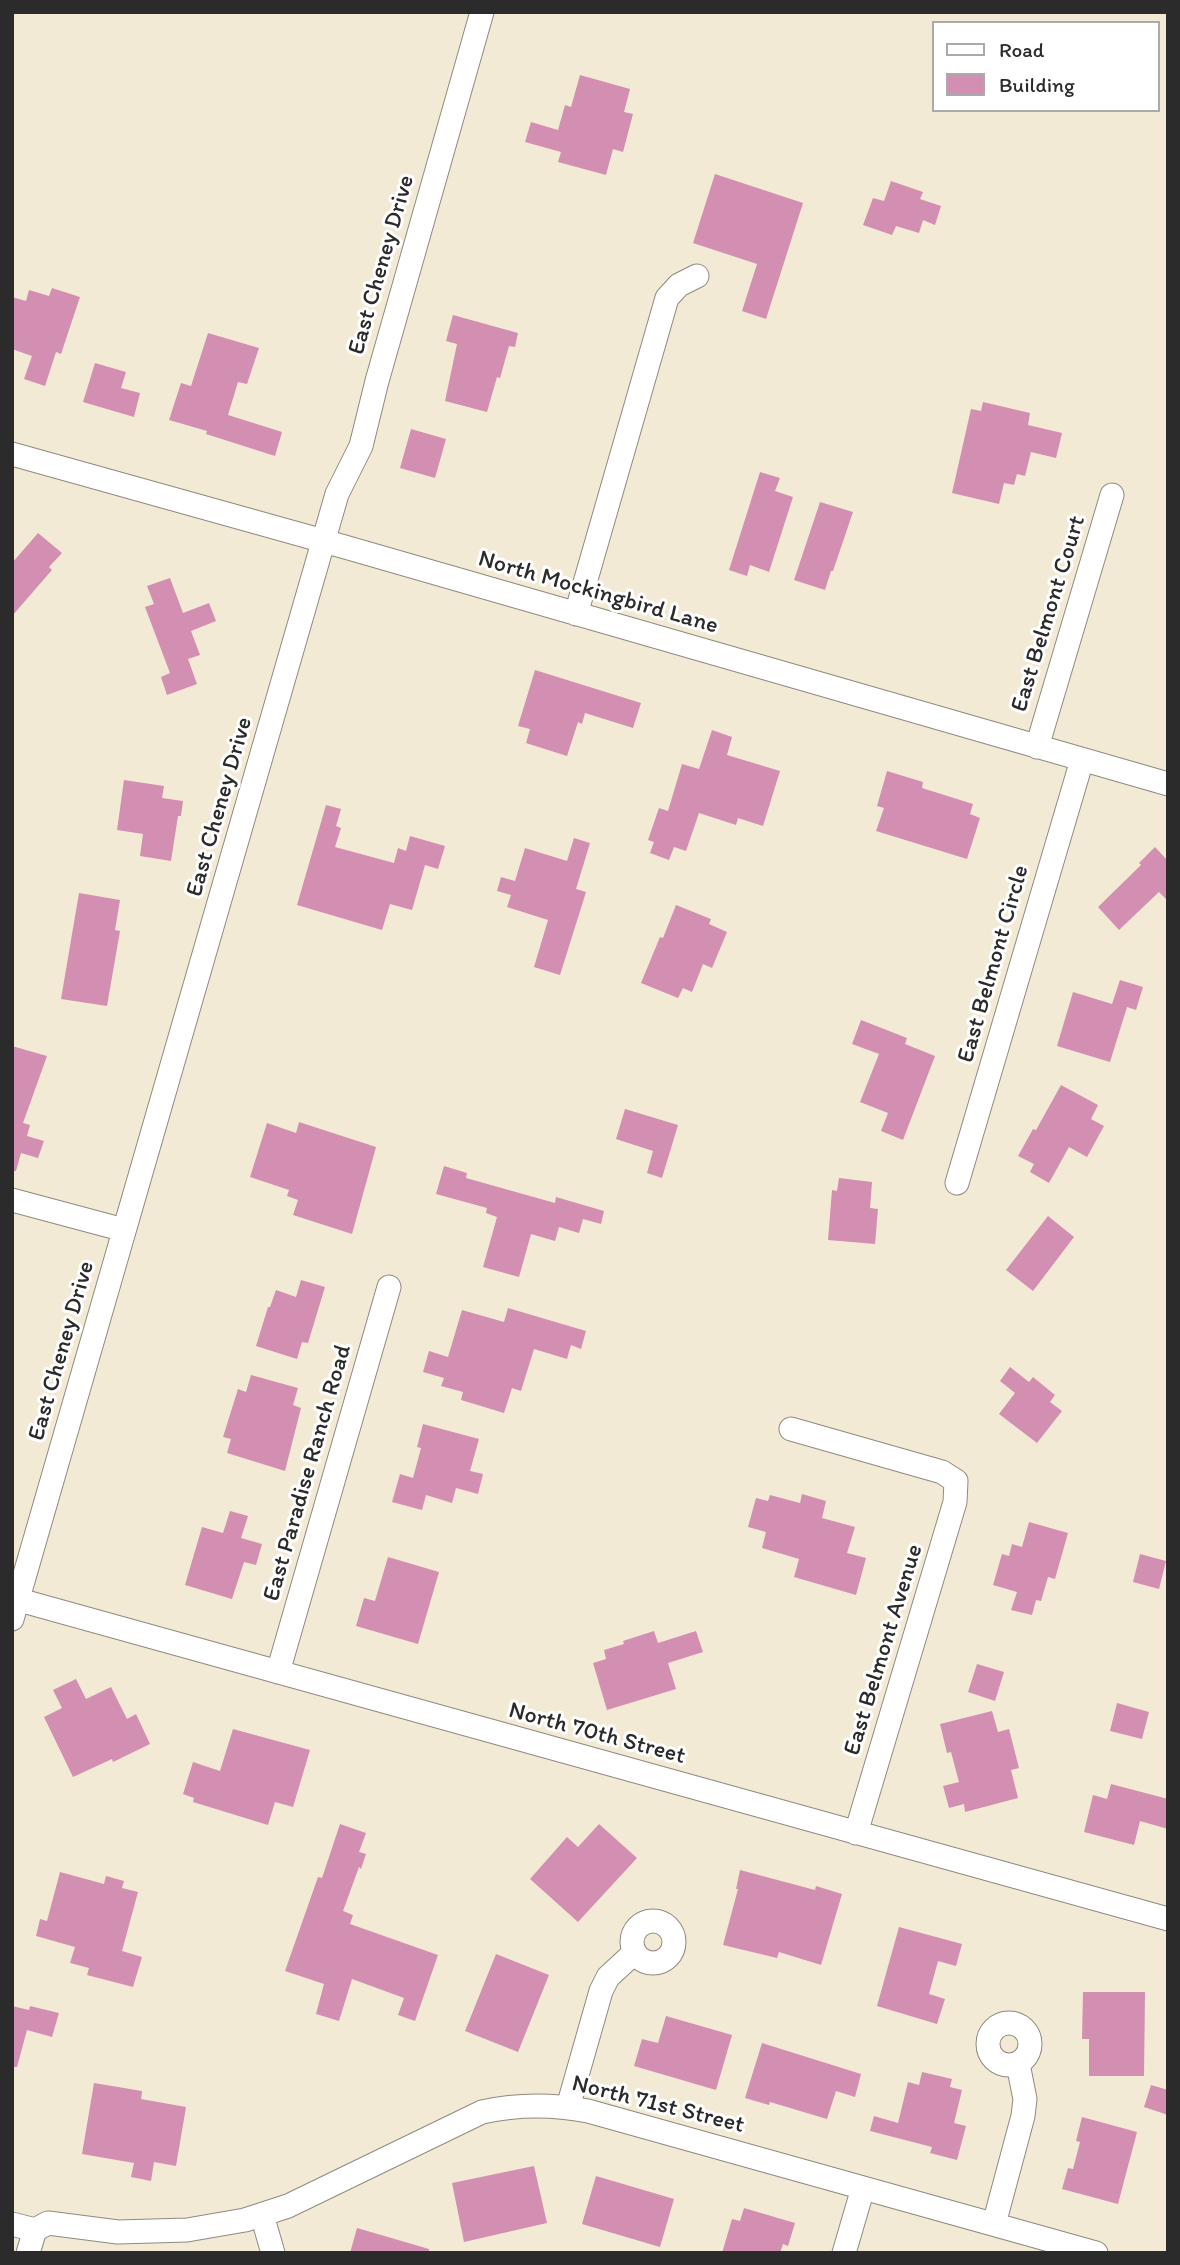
<!DOCTYPE html>
<style>
body{margin:0}
#map{position:relative;width:1180px;height:2265px;overflow:hidden;background:#f3ead5;font-family:Itim,sans-serif}
canvas{display:block}
.frame{position:absolute;inset:0;border:14px solid #2b2b2b;pointer-events:none}
.legend{position:absolute;left:932px;top:21px;width:228px;height:91px;box-sizing:border-box;background:#fff;border:2px solid #aaa;margin:0;padding:9px 12px;list-style:none;font-size:21px;color:#2b2b2b}
.legend li{display:flex;align-items:center;gap:14px;height:35px}
.legend b{width:35px;border:2px solid #aaa}
</style>
<div id="map">
<canvas width="1180" height="2265"></canvas>
<div class="frame"></div>
<ul class="legend">
<li><b style="height:9px;background:#fff"></b>Road</li>
<li><b style="height:19px;background:#d28fb2"></b>Building</li>
</ul>
</div>
<script>
const g = document.querySelector('canvas').getContext('2d');
g.lineJoin = 'round';
function paint(path, color) {
  g.fillStyle = color;
  g.fill(path, 'evenodd');
}
function strokePath(path, color, width, dash) {
  g.strokeStyle = color;
  g.lineWidth = width;
  g.lineCap = dash ? 'butt' : 'round';
  g.setLineDash(dash || []);
  g.stroke(path);
}
function write(font, color, halo, rows, align = 'center') {
  g.font = font + ' Itim,sans-serif';
  g.lineWidth = 6;
  g.setLineDash([]);
  g.textBaseline = 'middle';
  g.strokeStyle = halo;
  g.fillStyle = color;
  for (const [text, x, y, turn = 0] of rows) {
    g.save();
    g.translate(x, y);
    g.rotate((+turn || 0) * Math.PI / 180);
    g.textAlign = isNaN(turn) ? turn : align;
    if (halo) g.strokeText(text, 0, 0);
    g.fillText(text, 0, 0);
    g.restore();
  }
}
const building = new Path2D(`
 M580 75 630 89 624 112 633 114 623 152 613 149 606 175 558 162 561 152 525 142 531 122 558 130 565 105 571 107Z
 M715 174 803 203 766 319 742 311 757 264 693 243Z
 M891 181 923 192 920 199 941 206 935 225 923 220 919 233 896 226 892 235 863 225 873 198 884 201Z
 M52 288 80 297 61 354 56 352 45 386 24 379 32 356 12 349V297L26 301 29 290 49 296Z
 M453 315 518 333 515 347 509 346 500 378 497 377 487 412 445 401 457 344 446 341Z
 M208 333 259 348 247 384 238 382 228 415 282 432 275 456 206 434 207 431 169 420 181 383 191 386Z
 M95 363 126 372 121 388 140 393 134 417 83 402Z
 M983 402 1030 413 1028 425 1062 433 1056 458 1031 452 1025 476 1017 474 1014 485 1004 483 999 504 952 493 971 409 981 411Z
 M411 429 446 439 435 478 400 468Z
 M760 472 780 478 775 491 793 497 769 572 750 565 747 576 729 570Z
 M820 502 853 512 833 571H831L825 590 794 580Z
 M38 533 62 553 49 567 52 570 12 616V563Z
 M170 578 183 613 209 603 216 621 191 631 200 655 188 659 197 684 167 695 161 677 170 673 145 607 154 604 147 586Z
 M535 670 641 703 633 728 585 713 582 724 578 722 567 756 526 743 530 729 518 726Z
 M712 730 732 737 727 755 780 771 763 826 738 818 736 825 699 813 686 851 674 847 669 860 650 853 654 842 648 840 659 808 668 811 682 764 699 769Z
 M887 771 923 782 922 788 973 804 970 814 980 818 967 859 876 831 884 808 877 806Z
 M124 780 164 786 162 798 183 801 181 816H178L171 861 140 856 143 834 117 830Z
 M326 805 341 809 336 826 341 828 335 847 394 863 398 848 406 851 410 836 445 846 438 869 425 865 412 910 390 904 382 930 297 905Z
 M574 838 590 843 576 889 586 892 560 975 534 967 548 920 507 907 511 895 497 891 501 877 515 881 525 848 567 861Z
 M1155 847 1168 861V901L1159 892 1119 930 1098 907 1141 865 1139 863Z
 M79 893 120 900 115 930 120 931 107 1006 61 999Z
 M676 905 711 919 709 924 727 932 712 968 703 964 692 992 683 988 678 998 641 983 660 937 663 938Z
 M1120 980 1143 987 1136 1010 1127 1007 1110 1062 1057 1046 1073 992 1112 1004Z
 M861 1020 907 1038 905 1044 935 1056 903 1140 881 1131 888 1113 860 1102 879 1054 852 1044Z
 M12 1046 47 1056 23 1123 30 1125 27 1136 44 1141 38 1158 21 1153 16 1171H12Z
 M1061 1085 1098 1105 1091 1119 1104 1126 1087 1157 1069 1147 1049 1183 1030 1172 1034 1164 1018 1156 1033 1129 1036 1130Z
 M625 1109 678 1125 662 1178 647 1173 653 1151 616 1139Z
 M299 1122 376 1147 352 1234 293 1215 298 1200 287 1196 289 1190 250 1177 267 1123 296 1133Z
 M444 1166 467 1173 466 1178 555 1203 556 1197 604 1211 601 1224 583 1219 579 1233 559 1227 555 1241 531 1234 519 1277 483 1267 497 1217 486 1213 487 1208 436 1194Z
 M839 1178 872 1182 870 1208 878 1209 875 1244 828 1240 832 1190 837 1191Z
 M1048 1216 1074 1237 1033 1291 1006 1270Z
 M301 1280 325 1287 308 1343 302 1342 297 1359 256 1346 268 1307H270L276 1290 296 1297Z
 M508 1308 586 1331 581 1349 571 1345 567 1359 534 1349 521 1391 512 1388 504 1413 461 1400 463 1392 441 1386 444 1378 423 1372 429 1351 448 1357 462 1310 504 1322Z
 M1010 1367 1029 1382 1033 1377 1055 1395 1050 1402 1062 1411 1037 1443 999 1414 1015 1393 1000 1381Z
 M251 1375 298 1388 293 1405 301 1408 285 1471 227 1453 231 1439 223 1437 238 1389 246 1392Z
 M423 1424 479 1439 470 1471 483 1474 478 1494 456 1488 452 1503 426 1495 422 1510 392 1502 400 1474 413 1478 421 1448 417 1447Z
 M802 1494 826 1501 822 1518 855 1527 847 1553 866 1558 856 1595 794 1577 799 1559 762 1548 766 1532 748 1527 756 1498 768 1501 770 1495 800 1503Z
 M230 1511 248 1516 241 1538 262 1544 256 1565 244 1562 232 1599 185 1585 202 1527 223 1533Z
 M1029 1522 1068 1533 1055 1579 1048 1577 1041 1601 1036 1600 1032 1615 1011 1610 1017 1592 993 1585 1002 1554 1009 1556 1012 1544 1022 1547Z
 M1140 1554 1166 1561 1159 1589 1133 1582Z
 M388 1557 439 1572 418 1644 356 1626 364 1598 375 1601Z
 M654 1631 658 1643 696 1631 703 1652 668 1663 676 1689 607 1710 593 1663 606 1659 604 1650 624 1644 623 1641Z
 M977 1664 1004 1672 995 1701 968 1692Z
 M76 1679 86 1699 111 1687 127 1719 136 1714 150 1744 113 1762 112 1759 73 1777 44 1717 62 1708 53 1690Z
 M1117 1703 1149 1712 1142 1739 1110 1731Z
 M992 1711 998 1732 1009 1729 1019 1768 1011 1770 1018 1798 965 1812 964 1804 949 1808 943 1786 959 1782 951 1752 947 1753 940 1724Z
 M233 1729 310 1750 293 1807 275 1802 268 1825 193 1802 194 1798 183 1794 193 1762 220 1771Z
 M1111 1784 1168 1799V1829L1140 1821 1134 1845 1084 1832 1093 1795 1107 1799Z
 M340 1824 366 1833 359 1852 366 1854 361 1869 359 1867 343 1911 353 1915 350 1924 438 1955 415 2021 398 2015 404 1998 352 1979 339 2021 316 2014 324 1984 285 1971 318 1877 322 1878Z
 M599 1824 637 1858 578 1922 530 1879 567 1837 578 1847Z
 M740 1870 815 1890 816 1886 842 1894 821 1965 779 1952 777 1958 723 1945 738 1889H736Z
 M60 1872 104 1884 106 1876 124 1881 122 1888 138 1892 122 1951 142 1957 133 1987 87 1975 89 1968 70 1963 75 1947 36 1936 40 1919 47 1921Z
 M899 1927 962 1944 956 1966 938 1961 929 1994 945 1999 937 2024 877 2006Z
 M496 1954 549 1975 518 2052 465 2031Z
 M1083 1992H1145L1144 2076H1089V2039H1082Z
 M12 2006 29 2010 30 2006 59 2013 52 2037 27 2030 17 2067H12Z
 M666 2016 732 2035 716 2090 634 2066 642 2039 658 2043Z
 M762 2043 861 2074 855 2097 836 2091 827 2119 770 2102 769 2105 745 2098Z
 M922 2072 952 2079 950 2087 962 2090 954 2123 966 2126 957 2160 930 2153 932 2147 870 2131 874 2116 898 2123 908 2082 919 2085Z
 M94 2083 142 2091 141 2099 186 2107 176 2166 154 2162 151 2181 131 2177 134 2163 82 2154Z
 M1151 2085 1168 2090V2115L1144 2107Z
 M1082 2117 1137 2132 1118 2204 1062 2189 1068 2168 1073 2169 1080 2142 1076 2141Z
 M534 2166 547 2223 464 2242 452 2183Z
 M596 2176 674 2199 660 2247 582 2224Z
 M744 2208 795 2223 788 2246 783 2244 780 2253H722L732 2219 740 2221Z
 M357 2228 429 2249V2253H350Z`);
const minor = new Path2D(`
 M12 454 345 547 1168 784
 M576 614 667 298 679 285 697 276
 M1037 747 1112 495
 M957 1183 1082 760
 M12 1200 124 1230
 M791 1429 942 1472 956 1481 955 1502 856 1833
 M12 1598 1168 1919
 M12 1619 337 494 361 446 377 381 482 12
 M278 1672 389 1287
 M632 1942a21 21 0 1 1 42 0a21 21 0 1 1-42 0Z
 M988 2044a21 21 0 1 1 42 0a21 21 0 1 1-42 0Z
 M568 2107 601 1991 608 1977 634 1953
 M262 2215 273 2253
 M12 2224 35 2230 48 2223 118 2232 187 2230 245 2220 288 2206 482 2112C518 2104 552 2104 588 2111L1096 2253
 M994 2224 1023 2116 1025 2099 1018 2064
 M28 2253 35 2230
 M844 2253 863 2188`);
const streetNames = [
 ["East Cheney Drive",382,265,-74],
 ["North Mockingbird Lane",598,593,16],
 ["East Belmont Court",1049,614,-73],
 ["East Cheney Drive",220,807,-74],
 ["East Belmont Circle",994,964,-74],
 ["East Cheney Drive",62,1351,-74],
 ["East Paradise Ranch Road",308,1473,-74],
 ["East Belmont Avenue",884,1650,-73],
 ["North 70th Street",597,1734,15],
 ["North 71st Street",658,2105,14]
];
paint(building, '#d28fb2');
strokePath(minor, '#8f8a80', 25);
strokePath(minor, '#fff', 23);
write('24px', '#2b2b2b', '#fff', streetNames);
</script>
